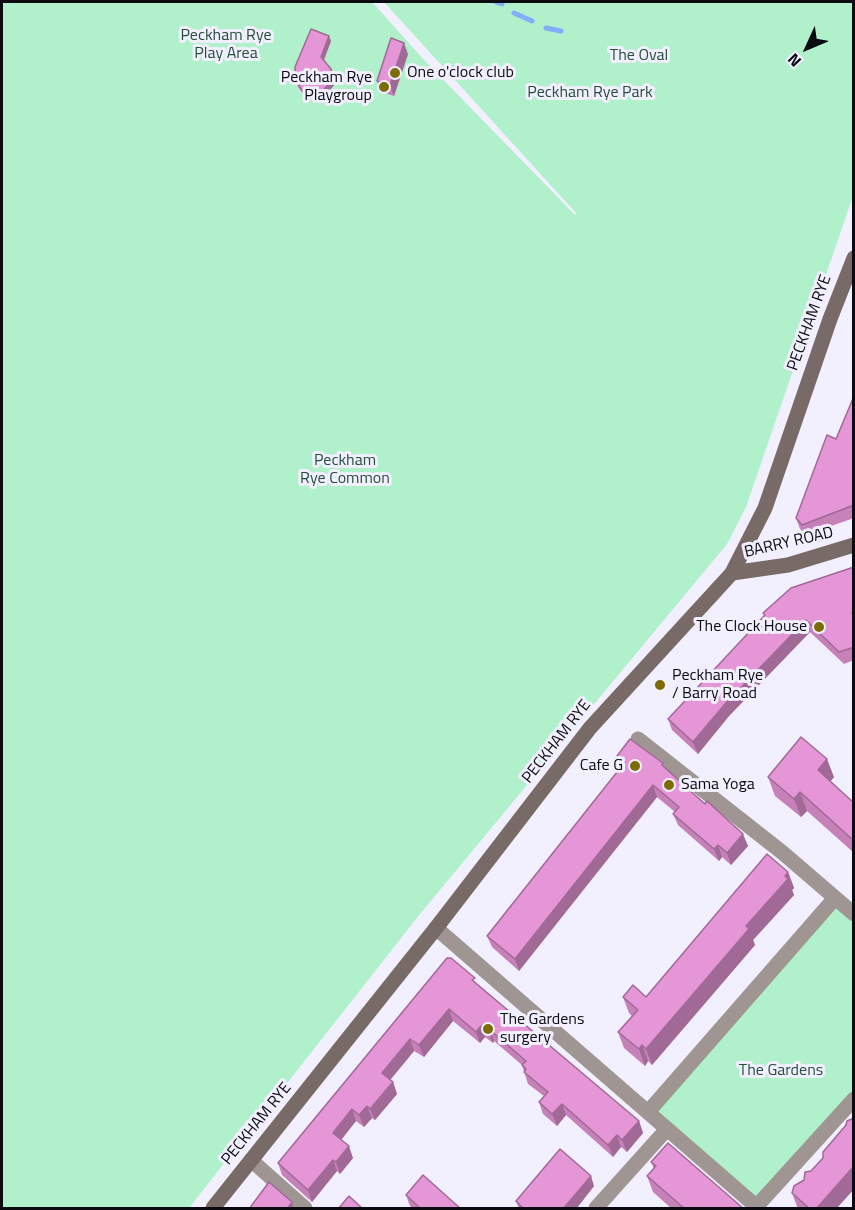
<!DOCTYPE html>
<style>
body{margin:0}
#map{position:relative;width:855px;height:1210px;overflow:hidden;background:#f2efff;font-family:"Titillium Web",sans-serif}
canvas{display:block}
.frame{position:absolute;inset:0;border:3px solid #0c0a11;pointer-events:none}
.north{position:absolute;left:777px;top:18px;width:60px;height:60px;-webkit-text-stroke:4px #f2efff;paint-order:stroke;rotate:226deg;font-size:16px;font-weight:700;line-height:24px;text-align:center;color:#0c0a11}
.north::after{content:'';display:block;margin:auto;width:21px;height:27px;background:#0c0a11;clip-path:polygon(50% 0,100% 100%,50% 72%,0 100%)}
</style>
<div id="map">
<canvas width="855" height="1210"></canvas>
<div class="frame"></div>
<div class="north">N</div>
</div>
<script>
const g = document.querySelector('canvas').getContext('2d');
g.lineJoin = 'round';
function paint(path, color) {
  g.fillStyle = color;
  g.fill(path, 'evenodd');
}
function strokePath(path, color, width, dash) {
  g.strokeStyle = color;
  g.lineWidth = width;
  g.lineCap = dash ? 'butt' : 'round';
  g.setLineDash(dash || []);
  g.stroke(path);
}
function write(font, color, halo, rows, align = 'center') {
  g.font = font + ' "Titillium Web",sans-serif';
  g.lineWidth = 6;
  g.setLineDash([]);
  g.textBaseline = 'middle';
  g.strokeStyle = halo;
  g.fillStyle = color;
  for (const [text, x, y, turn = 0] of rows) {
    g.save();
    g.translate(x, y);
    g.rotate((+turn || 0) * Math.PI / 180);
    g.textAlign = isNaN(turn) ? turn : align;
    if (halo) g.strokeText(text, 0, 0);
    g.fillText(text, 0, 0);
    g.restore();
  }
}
const green = new Path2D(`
 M2 2H372L426 62 575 215 576 213 384 2H853V196L746 507 727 544 420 914 189 1208H2Z
 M835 907 853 923V1091L756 1200 655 1110Z`);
const stream = new Path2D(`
 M496 2 502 4
 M514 13 532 21
 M546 28 561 31`);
const street = new Path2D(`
 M638 739 783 853 854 914
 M436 928 758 1208
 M648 1112 835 898
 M251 1160 305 1208
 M756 1207 854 1099
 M596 1208 667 1129`);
const secondary = new Path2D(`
 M732 573 788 565 854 545
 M213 1208 436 928 590 728 732 573 765 508 830 319 854 258`);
const wall = new Path2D(`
 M331 41 324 60 331 69 333 75 334 85 324 98 314 99 304 95 298 87 296 81Z
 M408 54 394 96 381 92 377 81Z
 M854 396V518L806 535 800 529 796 518 836 439Z
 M854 567V660L844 664 810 632 729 716 698 754 672 730 668 719 764 616 763 613Z
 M617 756 663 763 665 767 748 846 731 865 722 857 719 861 678 825 673 814 675 812 657 797 519 971 492 947 487 936 621 767Z
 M768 777H834L830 782 854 803V853L807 811 801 817 775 796Z
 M788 872 794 888 792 890 794 895 753 940 755 945 652 1065 648 1061 645 1066 624 1048 618 1032 632 1016 629 1013 623 997H646Z
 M447 958 639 1121 643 1133 627 1152 621 1147 613 1157 566 1115 557 1126 543 1114 539 1102 544 1096 528 1084 522 1065 494 1041 493 1043 485 1037 480 1043 453 1021 424 1057 414 1051 390 1080 393 1082 397 1094 375 1120 372 1118 364 1127 356 1121 341 1140 353 1158 340 1174 337 1171 312 1202 282 1175 278 1163Z
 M854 1118V1189L836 1209H798L792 1193 823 1158Z
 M651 1162 744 1209H672L653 1192 647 1176 654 1169Z
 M594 1186 576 1209H519L516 1201Z
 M406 1195 461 1209H413L410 1206Z`);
const shadedWall = new Path2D(`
 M329 36 331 41 323 62 321 57Z
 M404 43 408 54 394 96 390 85Z
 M331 69 333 75 334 85 324 98 322 92Z
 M806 620 810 632 729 716 698 754 693 742 725 704Z
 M827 759 834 777 824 789 818 770Z
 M653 785 657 797 519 971 515 959Z
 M800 792 807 811 801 817 794 799Z
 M743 834 748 846 731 865 727 853Z
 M718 845 722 857 719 861 714 849Z
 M788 872 794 888 792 890 794 895 753 940 755 945 652 1065 646 1049 746 926Z
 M449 1009 453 1021 424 1057 419 1045Z
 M481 1026 485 1037 480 1043 476 1032Z
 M490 1030 494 1041 493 1043 488 1032Z
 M410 1039 414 1051 386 1085 382 1073Z
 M642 1045 648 1061 645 1066 639 1049Z
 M393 1082 397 1094 375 1120 370 1109Z
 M562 1104 566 1115 557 1126 552 1114Z
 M367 1106 372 1118 364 1127 359 1115Z
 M352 1109 356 1121 337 1145 333 1133Z
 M639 1121 643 1133 627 1152 622 1140Z
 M617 1135 621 1147 613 1157 608 1145Z
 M349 1146 353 1158 340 1174 336 1162Z
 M333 1160 337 1171 312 1202 308 1190Z
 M854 1166V1189L836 1209H816Z
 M591 1176 594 1186 576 1209H563Z
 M292 1202 294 1209H287Z`);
const building = new Path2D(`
 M311 29 329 36 321 57 331 69 332 80 322 92 312 94 302 90 296 81 295 67Z
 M391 38 404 43 390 85 377 81Z
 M854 396V505L802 525 796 518 827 435 836 439Z
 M854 567V612L852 613 854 618V647L839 652 806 620 725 704 693 742 668 719 765 615 763 613 791 588Z
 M801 737 827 759 818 770 854 803V841L800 792 794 799 768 777Z
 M630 739 663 763 662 765 685 786 705 804 707 801 743 834 727 853 718 845 714 849 673 814 679 807 653 785 515 959 487 936 625 762 617 756Z
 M767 854 788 872 785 876 788 879 746 926 749 929 646 1049 642 1045 639 1049 618 1032 638 1010 623 997 633 985 646 997Z
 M447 958H451L475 978 472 980 639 1121 622 1140 617 1135 608 1145 562 1104 552 1114 539 1102 548 1092 524 1072 526 1069 522 1065 526 1061 490 1030 488 1032 481 1026 476 1032 449 1009 419 1045 410 1039 382 1073 393 1082 370 1109 367 1106 359 1115 352 1109 333 1133 349 1146 336 1162 333 1160 308 1190 278 1163Z
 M854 1118V1166L816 1209H810L792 1193 794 1186 804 1180 805 1172 811 1171 823 1158V1152L846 1125 847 1121Z
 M668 1143 744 1209H685L647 1176 656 1166 651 1162Z
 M560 1149 591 1176 563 1209H524L516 1201Z
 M423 1175 461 1209H421L406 1195Z
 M269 1182 292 1202 287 1209H249Z
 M349 1196 363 1209H338Z`);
const markers = [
 [395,73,6,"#7d6b04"],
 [384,87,6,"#7d6b04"],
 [819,627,6,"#7d6b04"],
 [660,685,6,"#7d6b04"],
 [635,766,6,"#7d6b04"],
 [669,785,6,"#7d6b04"],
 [488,1029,6,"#7d6b04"]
];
const parkNames = [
 ["Peckham Rye",226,36],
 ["Play Area",226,54],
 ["The Oval",639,56],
 ["Peckham Rye Park",590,93],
 ["Peckham",345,461],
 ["Rye Common",345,479],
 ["The Gardens",781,1071]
];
const poiNames = [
 ["One o'clock club",407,73],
 ["Peckham Rye",372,78,"right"],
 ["Playgroup",372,96,"right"],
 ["The Clock House",807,627,"right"],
 ["Peckham Rye",672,676],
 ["/ Barry Road",672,694],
 ["Cafe G",623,766,"right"],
 ["Sama Yoga",681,785],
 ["The Gardens",500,1020],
 ["surgery",500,1038]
];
const streetNames = [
 ["PECKHAM RYE",810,323,-70],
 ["BARRY ROAD",789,543,-13],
 ["PECKHAM RYE",557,742,-52],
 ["PECKHAM RYE",257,1124,-51]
];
paint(green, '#b0f0ca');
strokePath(stream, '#80adfd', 5);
strokePath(street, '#9f9693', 15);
strokePath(secondary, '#786a66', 15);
paint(wall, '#c581b8');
paint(shadedWall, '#a06996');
paint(building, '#e596d6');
strokePath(building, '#a06996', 1.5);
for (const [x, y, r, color] of markers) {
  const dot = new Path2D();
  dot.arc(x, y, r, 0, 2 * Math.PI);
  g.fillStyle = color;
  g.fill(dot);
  strokePath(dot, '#f2efff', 2);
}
write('16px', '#254f39', '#f2efff', parkNames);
write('16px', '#0c0a11', '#f2efff', poiNames, 'left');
write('16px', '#0c0a11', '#f2efff', streetNames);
</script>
